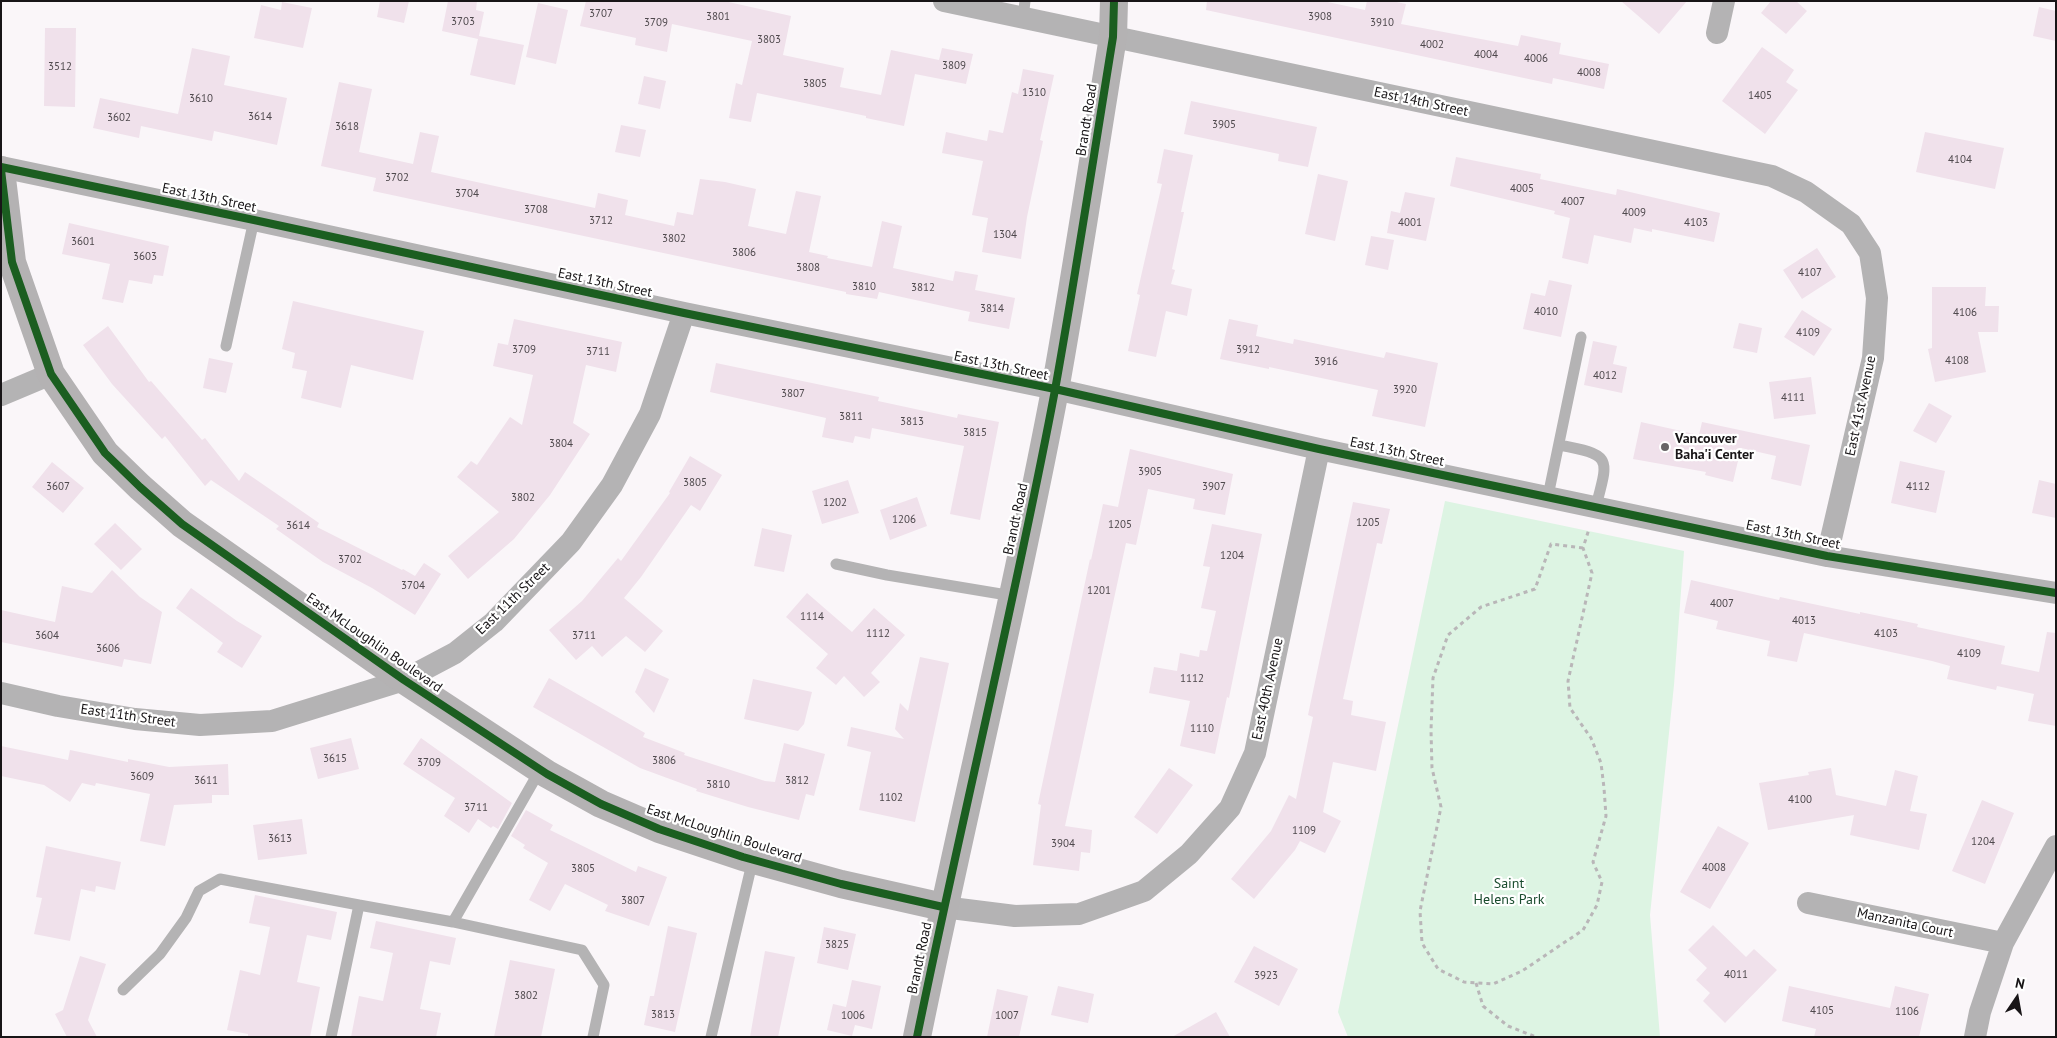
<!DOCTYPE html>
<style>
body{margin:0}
#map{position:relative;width:2057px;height:1038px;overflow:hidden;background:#faf6f9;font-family:"PT Sans",sans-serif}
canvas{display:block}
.frame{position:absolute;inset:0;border:2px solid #181517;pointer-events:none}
.north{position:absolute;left:1992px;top:973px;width:50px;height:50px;-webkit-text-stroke:4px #fff;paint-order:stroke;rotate:12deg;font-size:14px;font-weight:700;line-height:20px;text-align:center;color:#181517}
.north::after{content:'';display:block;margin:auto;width:18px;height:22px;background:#181517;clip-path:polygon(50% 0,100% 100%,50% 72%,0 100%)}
</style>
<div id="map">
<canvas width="2057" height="1038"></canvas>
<div class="frame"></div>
<div class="north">N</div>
</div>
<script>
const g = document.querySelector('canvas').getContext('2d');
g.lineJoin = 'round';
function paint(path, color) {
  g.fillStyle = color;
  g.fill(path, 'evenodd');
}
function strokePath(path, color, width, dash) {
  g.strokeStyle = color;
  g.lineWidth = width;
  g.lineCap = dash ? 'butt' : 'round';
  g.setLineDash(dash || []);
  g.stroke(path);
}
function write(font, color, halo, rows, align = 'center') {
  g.font = font + ' "PT Sans",sans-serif';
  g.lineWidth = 4.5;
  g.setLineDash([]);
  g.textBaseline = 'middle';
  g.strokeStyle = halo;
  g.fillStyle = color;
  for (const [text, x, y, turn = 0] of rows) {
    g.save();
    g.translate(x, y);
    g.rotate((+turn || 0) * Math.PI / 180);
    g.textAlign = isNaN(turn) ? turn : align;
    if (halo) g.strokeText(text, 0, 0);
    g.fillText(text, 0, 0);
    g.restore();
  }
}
const green = new Path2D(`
 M1445 501 1684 551 1674 685 1650 915 1660 1037H1348L1338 1012Z`);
const building = new Path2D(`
 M380 1H409L404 23 377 17Z
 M448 1H477L476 10 484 12 479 36 524 45 515 85 470 75 478 39 442 31Z
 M586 1H724L791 16 783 55 844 68 840 87 881 95 891 50 939 60 942 48 973 54 966 84 915 74 904 126 866 118V116L757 93 751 122 729 118 736 83 742 85 752 41 672 24 667 52 635 45 636 38 580 26Z
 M1207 1H1323L1365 10 1367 1H1392L1406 4 1401 24 1518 46 1521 35 1561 43 1559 54 1609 64 1604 89 1553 78 1552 84 1206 10Z
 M1621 1H1687L1659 34Z
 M1771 1H1796L1807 11 1786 34 1761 13Z
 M282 2 312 8 303 48 254 38 261 5 281 10Z
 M538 3 568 10 556 64 526 57Z
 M2039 7 2056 11V41L2033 36Z
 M45 28H76L75 107 44 106Z
 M1762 47 1794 70 1786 82 1798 90 1765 134 1722 101Z
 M192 48 230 56 224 85 287 98 277 145 214 131 212 141 141 126 139 138 93 128 100 98 178 114Z
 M1023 69 1054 75 1040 140 1043 141 1027 217 1021 259 982 252 988 218 972 215 983 161 942 153 946 132 987 141 989 130 1003 133 1012 92 1018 94Z
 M644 76 666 81 660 109 638 104Z
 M339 82 372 89 359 152 413 164 420 132 439 136 431 172 595 208 598 193 628 200 625 215 674 226 677 212 693 215 700 179 725 182 756 189 748 226 786 234 796 191 821 196 809 252 828 256 827 258 872 267 882 221 902 226 893 268 953 281 955 271 978 275 975 290 1015 298 1009 329 968 321 970 312 879 292 877 299 846 294V292L373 191 376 178 321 166Z
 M1191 101 1317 127 1308 167 1278 161 1279 154 1184 134Z
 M621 125 646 130 640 157 615 152Z
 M1925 132 2004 148 1995 189 1916 172Z
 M1164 149 1193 155 1181 212H1184L1172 269 1175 270 1171 284 1192 289 1187 316 1166 311 1156 357 1128 351 1140 295 1137 294 1162 184 1157 183Z
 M1456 157 1541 174 1540 179 1616 195 1617 189 1720 213 1714 242 1652 229V232L1634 228 1631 243 1594 235 1588 264 1562 258 1570 218 1554 214 1555 211 1450 186Z
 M1318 174 1348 181 1335 241 1305 234Z
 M1405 192 1435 198 1426 241 1387 233 1391 211 1400 213Z
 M69 223 169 246 163 276 154 275 152 284 129 280 123 303 102 299 110 264 62 254Z
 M1371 236 1394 240 1388 270 1365 265Z
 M1817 248 1836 277 1802 299 1783 270Z
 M1549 280 1572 285 1561 337 1523 329 1531 293 1545 296Z
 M1932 287H1986L1985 306H1999L1998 332H1978L1986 372 1935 382 1928 349 1932 348Z
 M293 301 424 331 413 380 351 365 341 408 301 398 307 371 292 368 295 353 282 349Z
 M1802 310 1832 329 1814 356 1784 337Z
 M514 319 622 342 616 372 586 365 573 423 590 434 550 495 514 539 468 579 448 556 499 512 457 477 471 461 477 465 510 417 522 425 533 375 493 366 498 343 508 345Z
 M1229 319 1258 325 1256 336 1293 344 1294 339 1384 358 1386 352 1438 363 1425 427 1372 416 1378 390 1269 367V369L1220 359Z
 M1739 323 1762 328 1757 353 1733 348Z
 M108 326 149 382 151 381 202 440 205 438 239 481 245 472 319 523 317 527 402 570 403 569 415 576 424 563 441 574 415 615 372 588 323 562 276 529 279 526 211 480 205 486 165 436 162 439 112 384 83 345Z
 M1593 341 1617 346 1613 364 1627 367 1622 393 1584 385Z
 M209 358 233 363 226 393 203 388Z
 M716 363 879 397 878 401 957 418 958 414 999 422 980 520 950 514 964 446 872 428 870 439 855 436 853 443 822 437 826 418 710 392Z
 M1811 377 1816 414 1774 419 1769 382Z
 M1929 403 1952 416 1936 443 1913 431Z
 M1641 422 1699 435 1702 422 1810 445 1801 486 1771 479 1776 456 1741 448 1733 482 1705 475 1706 472 1633 459Z
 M1130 449 1233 474 1225 515 1193 509 1195 499 1148 489 1136 545 1126 543 1065 826 1092 830 1090 853 1081 852 1079 871 1033 865 1041 805 1038 804 1090 559 1091 560 1103 504 1118 507Z
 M690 456 722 475 700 511 691 505 641 577 624 598 663 631 645 652 626 636 602 657 592 646 576 660 549 630 582 601 618 558 621 561 670 493 669 492Z
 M1900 461 1945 471 1936 513 1891 503Z
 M52 462 84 488 63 513 32 487Z
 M848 480 859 513 822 524 812 491Z
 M2039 480 2056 484V518L2032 513Z
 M917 497 927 526 890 540 880 510Z
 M1353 502 1390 509 1382 544 1377 543 1343 699 1353 701 1351 715 1386 722 1376 771 1333 762 1323 812 1341 821 1325 853 1300 841 1295 850 1254 899 1231 879 1271 831 1289 795 1296 799 1313 717 1308 715Z
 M115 523 142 549 121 570 94 544Z
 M1212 524 1262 534 1229 698 1227 697 1215 754 1180 746 1190 701 1149 693 1154 667 1177 671 1180 653 1199 657 1200 650 1207 651 1216 611 1201 608 1210 567 1203 566Z
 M762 528 792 535 784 572 754 566Z
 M112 570 140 597 162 612 151 664 124 659 122 667 1 642V610L55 622 62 586 92 593Z
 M1691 580 1779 600 1780 597 1860 614V612L1918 624 1917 627 2005 646 2001 664 2039 672 2047 632 2056 633V726L2028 721 2034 694 1997 686 1996 690 1947 679 1950 666 1932 661 1804 633 1797 662 1767 656 1770 641 1716 629 1718 621 1684 613Z
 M191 588 237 621 262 636 242 668 217 652 223 643 176 608Z
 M807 593 852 632 874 608 905 635 871 673 880 682 864 697 844 676 836 685 816 668 828 654 786 617Z
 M920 657 949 663 915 822 859 810 871 752 847 746 851 727 904 739 895 729 900 703 908 711Z
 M645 668 669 679 654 713 635 692Z
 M549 678 645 733 643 737 685 753 684 755 765 781 775 782 784 743 825 754 814 796 806 794 799 820 748 807 696 791 697 789 640 768 533 707Z
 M753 679 812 692 804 724 798 731 744 719Z
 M351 738 359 769 318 779 310 748Z
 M421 738 512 803 498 829 493 826 491 828 478 819 469 833 444 816 455 798 403 764Z
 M1 746 68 760 70 750 128 762V759L169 767 228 764 229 795H212V803L174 805 165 846 140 841 150 794 96 783 95 786 82 783 70 802 44 785 1 776Z
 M1169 768 1193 785 1157 834 1134 817Z
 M1831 768 1836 795 1886 806 1895 770 1918 776 1910 811 1927 814 1919 850 1850 835 1854 815 1768 830 1759 783 1809 775 1808 772Z
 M1982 800 2014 813 1985 884 1952 871Z
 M526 810 553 825 550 830 636 872 638 866 667 877 649 926 605 911 608 905 565 884 550 911 529 900 548 863 523 848 525 845 511 836Z
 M302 819 307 854 258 860 253 825Z
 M1718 826 1749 843 1710 909 1680 892Z
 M46 846 121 862 115 890 96 886 95 892 81 889 70 941 34 934 42 898 36 897Z
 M255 895 337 912 331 940 307 935 297 982 320 987 310 1037H248V1034L227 1030 240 970 260 975 270 927 249 923Z
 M376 921 456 938 450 965 430 961 420 1009 441 1013 436 1037H351L359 996 383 1001 393 953 370 948Z
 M1713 925 1746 957 1754 949 1777 970 1725 1023 1703 1001 1710 993 1696 980 1707 968 1688 950Z
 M668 926 697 933 675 1032 644 1025 650 996H654Z
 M824 927 856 934 848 970 817 963Z
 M1254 946 1298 969 1279 1006 1234 982Z
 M765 951 795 957 778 1037H750Z
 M80 956 106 964 88 1020 97 1037H67L55 1014 63 1010Z
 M510 960 555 969 541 1037H494Z
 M852 980 881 986 872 1029 855 1025 852 1036 827 1030 833 1004 846 1007Z
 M1058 986 1094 994 1088 1023 1051 1015Z
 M1789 986 1890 1008 1895 986 1929 994 1919 1037H1814L1816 1029 1782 1021Z
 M997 989 1028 996 1019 1037H987Z
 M1216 1012 1230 1037H1172Z`);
const path = new Path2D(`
 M1583 548 1551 544 1535 589 1481 607 1448 635 1433 678 1431 730 1432 768 1441 807 1420 911 1422 943 1438 969 1464 982 1493 984 1522 971 1583 930 1597 905 1602 882 1593 862 1606 816 1604 788 1601 763 1591 738 1570 708 1568 681 1592 573 1583 548 1589 529
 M1476 983 1483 1006 1508 1026 1536 1037`);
const lane = new Path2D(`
 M1023 18 1025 1
 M226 346 254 220
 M1559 445C1612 455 1609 457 1596 506
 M1548 496 1581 337
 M836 564 887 575 1013 596
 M453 922 582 950 604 985 593 1037
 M123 990 160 954 186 918 199 891 220 879 359 905
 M331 1037 359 905 453 922 540 770
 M711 1037 753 859`);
const street = new Path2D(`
 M944 1 1772 176 1806 192 1851 224 1870 253 1877 298 1873 358 1827 556
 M1717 33 1724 1
 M1 167 254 220 684 313 1055 389 1319 449 1827 556 2056 593
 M1 395 51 374
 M1 693 58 706 135 719 200 725 272 721 404 680 455 653 494 622 571 542 612 485 650 414 684 313
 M1808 903 2003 943
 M943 907 1015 916 1079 914 1144 891 1189 854 1230 808 1255 753 1319 449
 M1975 1037 1980 1012 2003 943 2056 846`);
const secondary = new Path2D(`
 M1 170 12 262 51 374 105 453 140 487 182 524 404 680 547 774 601 804 659 829 743 857 841 884 943 907
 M917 1037C961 821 1014 607 1055 390 1076 273 1094 154 1113 37L1114 1`);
const cycleway = new Path2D(`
 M1 167 254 220 684 313 1055 389 1319 449 1827 556 2056 593
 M1 170 12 262 51 374 105 453 140 487 182 524 404 680 547 774 601 804 659 829 743 857 841 884 943 907
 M917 1037C961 821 1014 607 1055 390 1076 273 1094 154 1113 37L1114 1`);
const markers = [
 [1665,447,5,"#676466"]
];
const numberNames = [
 ["3707",601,14],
 ["3801",718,17],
 ["3908",1320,17],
 ["3703",463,22],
 ["3709",656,23],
 ["3910",1382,23],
 ["3803",769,40],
 ["4002",1432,45],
 ["4004",1486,55],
 ["4006",1536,59],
 ["3809",954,66],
 ["3512",60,67],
 ["4008",1589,73],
 ["3805",815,84],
 ["1310",1034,93],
 ["1405",1760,96],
 ["3610",201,99],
 ["3614",260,117],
 ["3602",119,118],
 ["3905",1224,125],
 ["3618",347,127],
 ["4104",1960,160],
 ["3702",397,178],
 ["4005",1522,189],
 ["3704",467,194],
 ["4007",1573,202],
 ["3708",536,210],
 ["4009",1634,213],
 ["3712",601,221],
 ["4001",1410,223],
 ["4103",1696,223],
 ["1304",1005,235],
 ["3802",674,239],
 ["3601",83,242],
 ["3806",744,253],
 ["3603",145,257],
 ["3808",808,268],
 ["4107",1810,273],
 ["3810",864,287],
 ["3812",923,288],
 ["3814",992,309],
 ["4010",1546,312],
 ["4106",1965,313],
 ["4109",1808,333],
 ["3709",524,350],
 ["3912",1248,350],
 ["3711",598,352],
 ["4108",1957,361],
 ["3916",1326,362],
 ["4012",1605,376],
 ["3920",1405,390],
 ["3807",793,394],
 ["4111",1793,398],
 ["3811",851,417],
 ["3813",912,422],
 ["3815",975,433],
 ["3804",561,444],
 ["3905",1150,472],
 ["3805",695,483],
 ["3607",58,487],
 ["3907",1214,487],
 ["4112",1918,487],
 ["3802",523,498],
 ["1202",835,503],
 ["1206",904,520],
 ["1205",1368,523],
 ["1205",1120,525],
 ["3614",298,526],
 ["1204",1232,556],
 ["3702",350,560],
 ["3704",413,586],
 ["1201",1099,591],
 ["4007",1722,604],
 ["1114",812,617],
 ["4013",1804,621],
 ["1112",878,634],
 ["4103",1886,634],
 ["3604",47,636],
 ["3711",584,636],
 ["3606",108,649],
 ["4109",1969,654],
 ["1112",1192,679],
 ["1110",1202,729],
 ["3615",335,759],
 ["3806",664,761],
 ["3709",429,763],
 ["3609",142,777],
 ["3611",206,781],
 ["3812",797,781],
 ["3810",718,785],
 ["1102",891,798],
 ["4100",1800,800],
 ["3711",476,808],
 ["1109",1304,831],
 ["3613",280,839],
 ["1204",1983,842],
 ["3904",1063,844],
 ["4008",1714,868],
 ["3805",583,869],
 ["3807",633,901],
 ["3825",837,945],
 ["4011",1736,975],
 ["3923",1266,976],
 ["3802",526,996],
 ["4105",1822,1011],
 ["1106",1907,1012],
 ["3813",663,1015],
 ["1006",853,1016],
 ["1007",1007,1016]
];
const streetNames = [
 ["East 14th Street",1421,102,12],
 ["Brandt Road",1087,120,-81],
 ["East 13th Street",209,198,12],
 ["East 13th Street",605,283,12],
 ["East 13th Street",1001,366,12],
 ["East 41st Avenue",1861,406,-78],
 ["East 13th Street",1397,452,12],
 ["Brandt Road",1016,519,-78],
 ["East 13th Street",1793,535,12],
 ["East 11th Street",513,599,-44],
 ["East McLoughlin Boulevard",374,643,35],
 ["East 40th Avenue",1268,689,-78],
 ["East 11th Street",128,716,8],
 ["East McLoughlin Boulevard",724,834,18],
 ["Manzanita Court",1905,923,12],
 ["Brandt Road",920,958,-78]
];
const poiNames = [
 ["Vancouver",1675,439],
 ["Baha'i Center",1675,455]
];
const parkNames = [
 ["Saint",1509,884],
 ["Helens Park",1509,900]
];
paint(green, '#ddf4e3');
paint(building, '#f0e1eb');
strokePath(path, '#b9b6b8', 3, [4, 4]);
strokePath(lane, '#b4b3b4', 11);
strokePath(street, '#b4b3b4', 22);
strokePath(secondary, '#b4b2b3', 28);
strokePath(cycleway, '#1b5e20', 8);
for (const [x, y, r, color] of markers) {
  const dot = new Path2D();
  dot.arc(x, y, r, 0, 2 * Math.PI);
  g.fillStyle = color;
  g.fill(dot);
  strokePath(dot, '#fff', 2);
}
write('11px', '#4e484c', null, numberNames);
write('14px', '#181517', '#fff', streetNames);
write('bold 14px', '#181517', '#fff', poiNames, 'left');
write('14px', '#194b2d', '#fff', parkNames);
</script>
